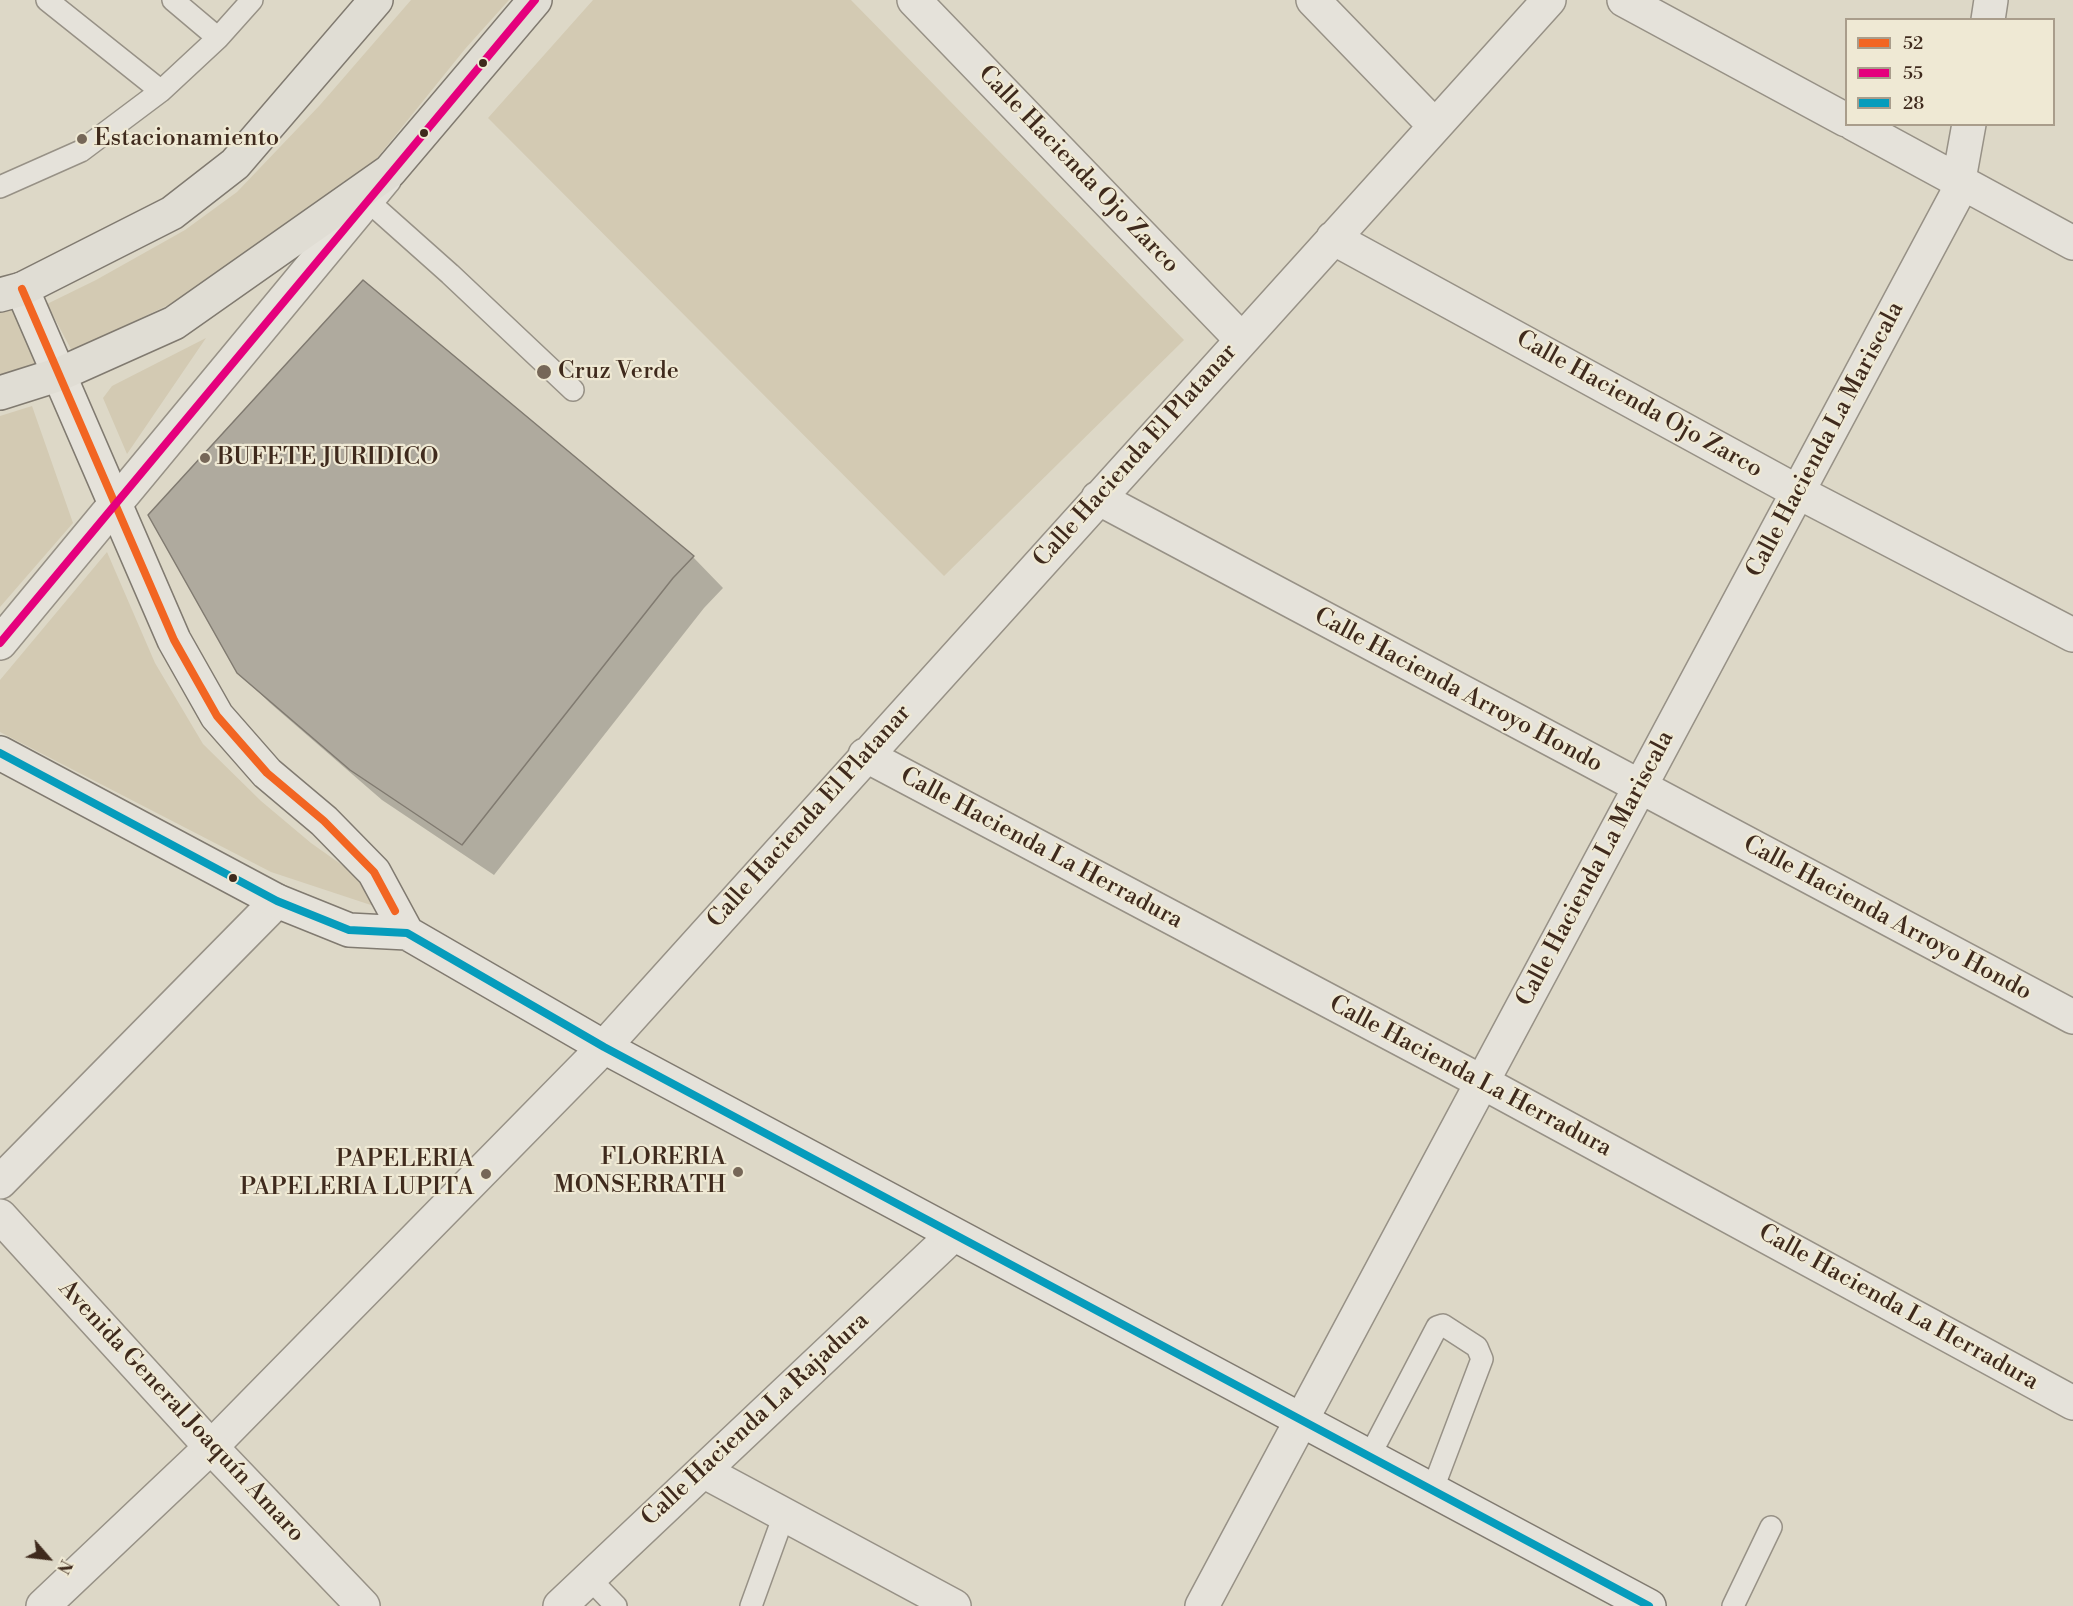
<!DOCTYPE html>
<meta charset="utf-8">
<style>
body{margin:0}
#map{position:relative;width:2073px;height:1606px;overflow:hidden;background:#ddd8c7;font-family:"Libre Bodoni",serif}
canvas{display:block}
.legend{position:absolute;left:1845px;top:18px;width:210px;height:108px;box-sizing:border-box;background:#efe9d4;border:2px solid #a99d8b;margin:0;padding:8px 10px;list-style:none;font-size:18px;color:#3f2a1d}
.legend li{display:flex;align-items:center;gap:12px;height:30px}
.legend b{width:30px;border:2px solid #a99d8b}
.north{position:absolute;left:18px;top:1528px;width:60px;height:60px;-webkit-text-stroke:4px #efe9d4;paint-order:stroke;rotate:118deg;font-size:16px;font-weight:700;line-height:24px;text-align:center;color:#3f2a1d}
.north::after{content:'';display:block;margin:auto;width:21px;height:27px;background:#3f2a1d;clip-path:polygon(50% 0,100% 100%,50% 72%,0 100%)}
</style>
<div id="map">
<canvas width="2073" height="1606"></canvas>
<ul class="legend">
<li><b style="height:8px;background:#f26522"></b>52</li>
<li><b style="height:8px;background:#e5007d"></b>55</li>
<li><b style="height:8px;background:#069cbc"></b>28</li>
</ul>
<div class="north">N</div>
</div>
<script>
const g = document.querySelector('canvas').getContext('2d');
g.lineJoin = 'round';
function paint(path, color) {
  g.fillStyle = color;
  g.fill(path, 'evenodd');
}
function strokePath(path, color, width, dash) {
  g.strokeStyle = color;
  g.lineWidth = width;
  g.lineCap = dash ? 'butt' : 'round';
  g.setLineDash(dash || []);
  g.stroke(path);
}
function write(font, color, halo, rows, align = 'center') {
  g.font = font + ' "Libre Bodoni",serif';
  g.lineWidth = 4.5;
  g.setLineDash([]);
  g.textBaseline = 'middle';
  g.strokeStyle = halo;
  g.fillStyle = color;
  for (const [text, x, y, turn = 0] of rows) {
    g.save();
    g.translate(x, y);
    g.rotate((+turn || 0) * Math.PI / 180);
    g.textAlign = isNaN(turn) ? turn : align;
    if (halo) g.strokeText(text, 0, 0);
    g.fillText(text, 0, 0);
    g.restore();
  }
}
const green = new Path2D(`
 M411 0H509L465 49 365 173 208 286 72 351 47 304 96 280 185 230 237 192 320 105Z
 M593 0H851L1184 340 944 576 488 118Z
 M15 307 39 363 0 376V313Z
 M206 338 127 454 103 398 112 386Z
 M32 406 73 523 0 607V416Z
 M107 552 155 663 203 744 261 801 311 843 366 882 386 910 271 872 0 732V680Z`);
const shadow = new Path2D(`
 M363 282 693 557 723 588 704 608 494 875 382 800 270 703 238 672Z`);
const building = new Path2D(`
 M363 280 694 556 673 578 462 845 350 770 237 673 148 515Z`);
const service = new Path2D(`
 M47 0 161 91
 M173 0 218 38
 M0 187 81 151 161 91 218 38 252 0
 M359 193 450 274 573 390
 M1369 1457 1437 1327 1443 1325 1477 1347 1482 1359 1432 1491
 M589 1578 616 1606
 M751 1606 784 1515
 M1733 1606 1771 1527`);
const minor = new Path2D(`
 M914 0 1241 339
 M1313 0 1435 126
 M1624 0 1846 120
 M1988 20 1991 0
 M1854 124 2073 243
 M1333 238 1798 492 2073 635
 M1098 498 2073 1017
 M865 755 1482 1082 2073 1403
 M0 1182 277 901
 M703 1471 954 1606
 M43 1606 211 1447 604 1047 1549 0
 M560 1606 953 1235
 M1202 1606 1956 196 1969 124`);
const tertiary = new Path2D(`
 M0 643 385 178
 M0 1216 211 1447 363 1606`);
const secondary = new Path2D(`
 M22 289 174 640 217 716 267 773 324 821 374 872 407 933
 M0 753 277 901 349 930 407 933 604 1047 1649 1606`);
const primary = new Path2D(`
 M0 295 22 289 172 213 235 164 376 0
 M0 393 60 374 174 323 390 171 535 0`);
const bus1 = new Path2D(`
 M22 289 174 640 217 716 267 773 324 821 374 872 395 911`);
const bus2 = new Path2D(`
 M0 643 535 0`);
const bus3 = new Path2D(`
 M0 753 277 901 349 930 407 933 604 1047 1649 1606`);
const markers = [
 [483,63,5,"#3f2a1d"],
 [424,133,5,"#3f2a1d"],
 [82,139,6,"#766758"],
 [544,372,8,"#766758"],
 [205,458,6,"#766758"],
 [233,878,5,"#3f2a1d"],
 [738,1172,6,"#766758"],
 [486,1174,6,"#766758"]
];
const poiNames = [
 ["Estacionamiento",94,139],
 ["Cruz Verde",558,372],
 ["BUFETE JURIDICO",217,458],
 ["FLORERIA",726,1158,"right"],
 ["MONSERRATH",726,1186,"right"],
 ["PAPELERIA",474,1160,"right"],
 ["PAPELERIA LUPITA",474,1188,"right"]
];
const streetNames = [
 ["Calle Hacienda Ojo Zarco",1078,170,46],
 ["Calle Hacienda Ojo Zarco",1639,405,29],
 ["Calle Hacienda La Mariscala",1826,440,-62],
 ["Calle Hacienda El Platanar",1136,456,-48],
 ["Calle Hacienda Arroyo Hondo",1458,691,28],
 ["Calle Hacienda El Platanar",810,817,-48],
 ["Calle Hacienda La Herradura",1041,849,28],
 ["Calle Hacienda La Mariscala",1596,869,-62],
 ["Calle Hacienda Arroyo Hondo",1887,919,28],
 ["Calle Hacienda La Herradura",1470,1077,28],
 ["Calle Hacienda La Herradura",1898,1308,29],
 ["Avenida General Joaquín Amaro",181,1412,47],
 ["Calle Hacienda La Rajadura",756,1420,-43]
];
paint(green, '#d3cab3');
paint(shadow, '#0003');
paint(building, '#afaa9e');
strokePath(building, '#807a70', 1.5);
strokePath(service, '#979186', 24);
strokePath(minor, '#979186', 36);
strokePath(tertiary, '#979186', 36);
strokePath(secondary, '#807a70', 36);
strokePath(primary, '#807a70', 36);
strokePath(service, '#e5e2da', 21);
strokePath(minor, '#e5e2da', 33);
strokePath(tertiary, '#e5e2da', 33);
strokePath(secondary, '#e5e2da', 33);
strokePath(primary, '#e0ddd4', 33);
strokePath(bus1, '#f26522', 8);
strokePath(bus2, '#e5007d', 8);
strokePath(bus3, '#069cbc', 8);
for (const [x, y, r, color] of markers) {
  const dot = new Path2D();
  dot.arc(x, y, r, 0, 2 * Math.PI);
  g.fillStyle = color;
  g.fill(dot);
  strokePath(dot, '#efe9d4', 2);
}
write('24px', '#3f2a1d', '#efe9d4', poiNames, 'left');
write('24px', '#3f2a1d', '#efe9d4', streetNames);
</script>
